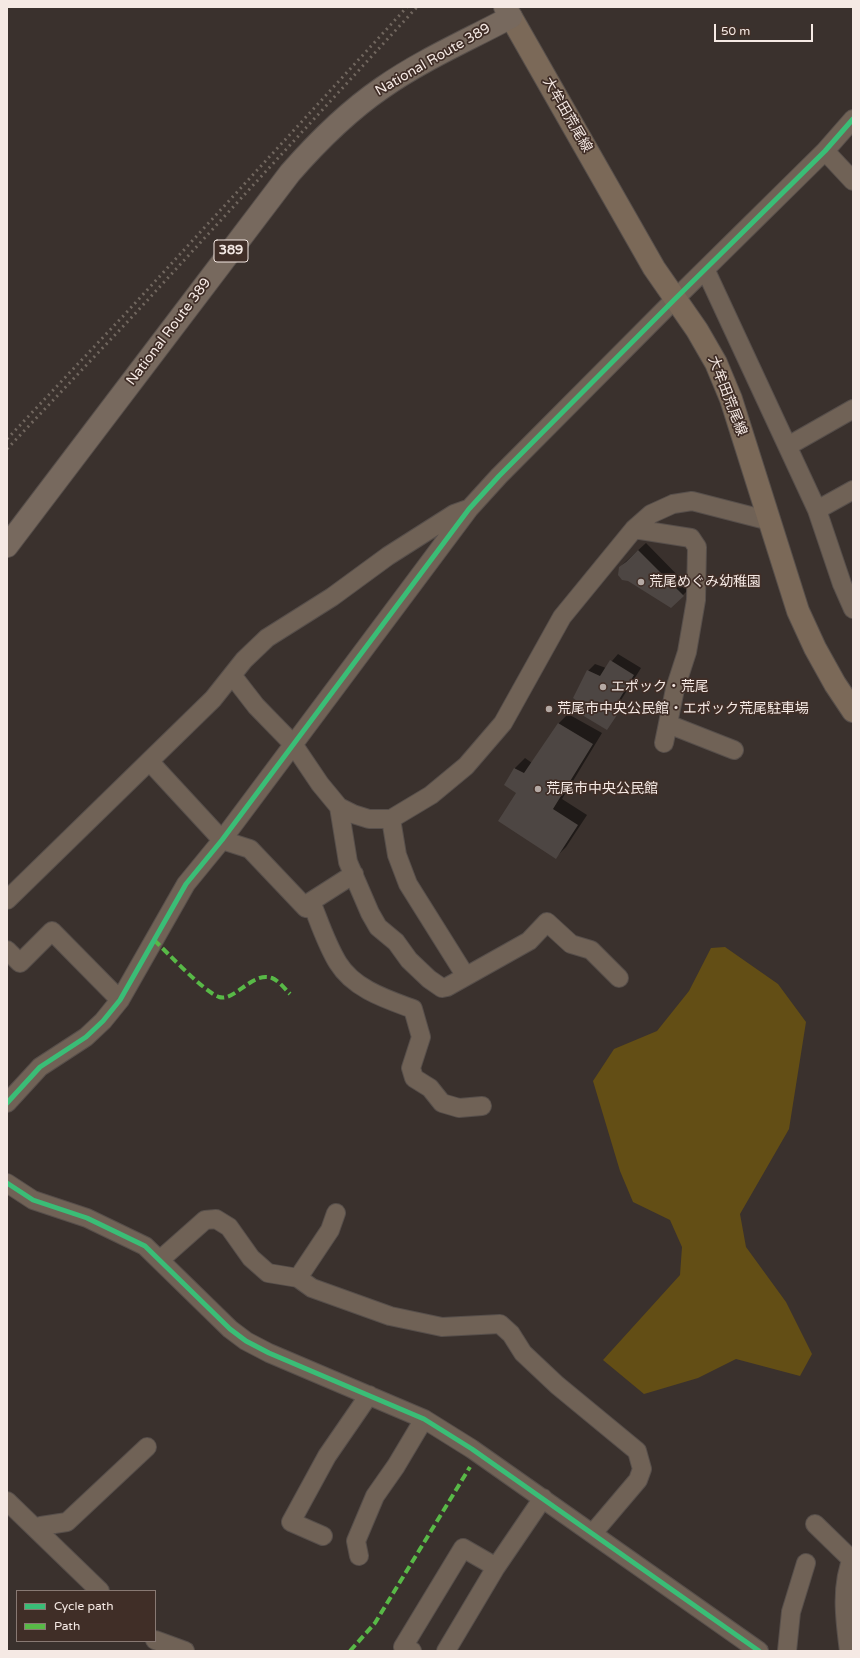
<!DOCTYPE html>
<meta charset="utf-8">
<style>
body{margin:0}
#map{position:relative;width:860px;height:1658px;overflow:hidden;background:#3a312d;font-family:"Varela Round",sans-serif}
canvas{display:block}
.frame{position:absolute;inset:0;border:8px solid #f5e9e4;pointer-events:none}
.legend{position:absolute;left:16px;top:1590px;width:140px;height:52px;box-sizing:border-box;background:#402e27;border:1px solid #887973;margin:0;padding:5px 7px;list-style:none;font-size:12px;color:#f5e9e4}
.legend li{display:flex;align-items:center;gap:8px;height:20px}
.legend b{width:20px;border:1px solid #887973}
.scale{position:absolute;left:714px;top:24px;width:99px;height:18px;box-sizing:border-box;border:2px solid #f5e9e4;border-top:0;padding-left:5px;font-size:12px;line-height:14px;white-space:nowrap;color:#f5e9e4;-webkit-text-stroke:3px #402e27;paint-order:stroke}
</style>
<div id="map">
<canvas width="860" height="1658"></canvas>
<div class="frame"></div>
<ul class="legend">
<li><b style="height:5px;background:#3abd76"></b>Cycle path</li>
<li><b style="height:5px;background:#58b947"></b>Path</li>
</ul>
<div class="scale">50 m</div>
</div>
<script>
const g = document.querySelector('canvas').getContext('2d');
g.lineJoin = 'round';
function paint(path, color) {
  g.fillStyle = color;
  g.fill(path, 'evenodd');
}
function strokePath(path, color, width, dash) {
  g.strokeStyle = color;
  g.lineWidth = width;
  g.lineCap = dash ? 'butt' : 'round';
  g.setLineDash(dash || []);
  g.stroke(path);
}
function write(font, color, halo, rows, align = 'center') {
  g.font = font + ' "Varela Round","Noto Sans JP",sans-serif';
  g.lineWidth = 3.5;
  g.setLineDash([]);
  g.textBaseline = 'middle';
  g.strokeStyle = halo;
  g.fillStyle = color;
  for (const [text, x, y, turn = 0] of rows) {
    g.save();
    g.translate(x, y);
    g.rotate((+turn || 0) * Math.PI / 180);
    g.textAlign = isNaN(turn) ? turn : align;
    if (halo) g.strokeText(text, 0, 0);
    g.fillText(text, 0, 0);
    g.restore();
  }
}
const green = new Path2D(`
 M725 947 778 984 806 1022 789 1129 740 1214 746 1247 786 1302 812 1354 800 1376 736 1359 698 1378 644 1394 603 1360 680 1275 682 1247 670 1220 633 1202 620 1171 593 1081 614 1049 657 1031 689 991 711 948Z`);
const shadow = new Path2D(`
 M646 543 690 588 671 607 629 580 620 577 619 570 622 565Z
 M618 654 641 668 621 700 626 704 606 728 583 703 588 671 595 664 606 668Z
 M568 714 602 733 562 799 587 815 566 847 556 857 517 792 505 785 515 768 525 758 532 763 558 724Z`);
const building = new Path2D(`
 M638 550 684 596 671 608 628 581 622 580 618 575 619 567 626 562Z
 M610 660 634 675 614 708 619 712 607 730 577 712 581 704 573 698 587 670 600 676Z
 M558 723 593 744 553 809 578 825 556 859 498 821 516 793 504 785 514 768 524 773Z`);
const minor = new Path2D(`
 M825 151 853 181
 M706 271 817 510 842 584 853 609
 M788 446 853 409
 M817 510 853 490
 M634 529 691 538 697 547 696 600 687 652 675 689 664 743
 M232 675 256 706 293 744 320 784 339 807 353 814 369 819H391L431 795 466 766 503 723 562 617 634 529 651 514 673 504 692 501 770 521
 M668 724 734 750
 M150 762 222 840 250 849 306 908 314 909C321 927 328 947 338 963 354 989 386 999 413 1009L421 1037 411 1068 414 1078 430 1088 442 1103 459 1108 482 1106
 M339 807 348 862 370 913 378 927 396 942 409 960 429 979 442 988 447 987 529 941 547 922 571 944 591 950 619 978
 M391 819 397 855 408 884 465 975
 M7 900 213 699 244 660 267 638 332 597 388 556 454 514 468 509
 M304 906 354 874
 M7 950 20 963 52 931 120 1000
 M7 1103 40 1067 86 1037 103 1021 120 1000 186 884 222 840 469 509 499 476 675 299 825 151 853 119
 M7 1183 33 1200 87 1218 145 1246 230 1329 246 1341 269 1353 424 1419 472 1449 759 1651
 M161 1259 205 1220 216 1219 229 1227 251 1258 268 1273 298 1278 312 1288 390 1316 442 1327 500 1324 511 1334 523 1353 557 1385 637 1451 642 1469 638 1480 593 1533
 M298 1278 330 1230 336 1213
 M7 1501 100 1591
 M815 1524 852 1560
 M37 1530 41 1526 67 1522 147 1447
 M323 1536 291 1522 327 1456 369 1395
 M359 1556 356 1541 375 1496 396 1466 424 1419
 M155 1640 185 1651
 M412 1651 403 1647 463 1548 496 1567
 M446 1651 496 1567 543 1498
 M787 1651 791 1612 806 1563
 M849 1651C845 1620 840 1586 853 1556`);
const major = new Path2D(`
 M511 17 654 268 697 330 716 363 731 399 798 611 815 648 835 684 853 711`);
const highway = new Path2D(`
 M7 546 290 173C318 141 347 112 382 88 422 60 468 40 511 17L505 7`);
const rail = new Path2D(`
 M7 439 126 313 407 7
 M7 449 131 318 417 7`);
const quiet = new Path2D(`
 M154 940C168 953 203 991 219 997 235 1002 252 971 272 978 278 980 285 989 290 994
 M350 1651 375 1623 470 1467`);
const cycleway = new Path2D(`
 M7 1103 40 1067 86 1037 103 1021 120 1000 186 884 222 840 469 509 499 476 675 299 825 151 853 119
 M7 1183 33 1200 87 1218 145 1246 230 1329 246 1341 269 1353 424 1419 472 1449 759 1651`);
const markers = [
 [641,582,4,"#b4a9a4"],
 [603,687,4,"#b4a9a4"],
 [549,709,4,"#b4a9a4"],
 [538,789,4,"#b4a9a4"]
];
const shields = [
 [231,251,34]
];
const shieldNames = [
 ["389",231,251]
];
const streetNames = [
 ["National Route 389",433,60,-30],
 ["大牟田荒尾線",567,115,60],
 ["National Route 389",169,332,-53],
 ["大牟田荒尾線",727,396,69]
];
const poiNames = [
 ["荒尾めぐみ幼稚園",649,582],
 ["エポック・荒尾",611,687],
 ["荒尾市中央公民館・エポック荒尾駐車場",557,709],
 ["荒尾市中央公民館",546,789]
];
paint(green, '#634e15');
paint(shadow, '#0007');
paint(building, '#4d4643');
strokePath(minor, '#574f4b', 20);
strokePath(major, '#574f4b', 24);
strokePath(highway, '#574f4b', 24);
strokePath(minor, '#706256', 18);
strokePath(major, '#7b6958', 22);
strokePath(highway, '#77695e', 22);
strokePath(rail, '#71675f', 3, [2, 4]);
strokePath(quiet, '#58b947', 4, [8, 4]);
strokePath(cycleway, '#3abd76', 5);
for (const [x, y, r, color] of markers) {
  const dot = new Path2D();
  dot.arc(x, y, r, 0, 2 * Math.PI);
  g.fillStyle = color;
  g.fill(dot);
  strokePath(dot, '#402e27', 1.5);
}
for (const [x, y, w] of shields) {
  const box = new Path2D();
  box.roundRect(x - w / 2, y - 11, w, 22, 3);
  g.fillStyle = '#402e27';
  g.fill(box);
  strokePath(box, '#f5e9e4', 1);
}
write('bold 13px', '#f5e9e4', null, shieldNames);
write('14px', '#f5e9e4', '#402e27', streetNames);
write('14px', '#f5e9e4', '#402e27', poiNames, 'left');
</script>
